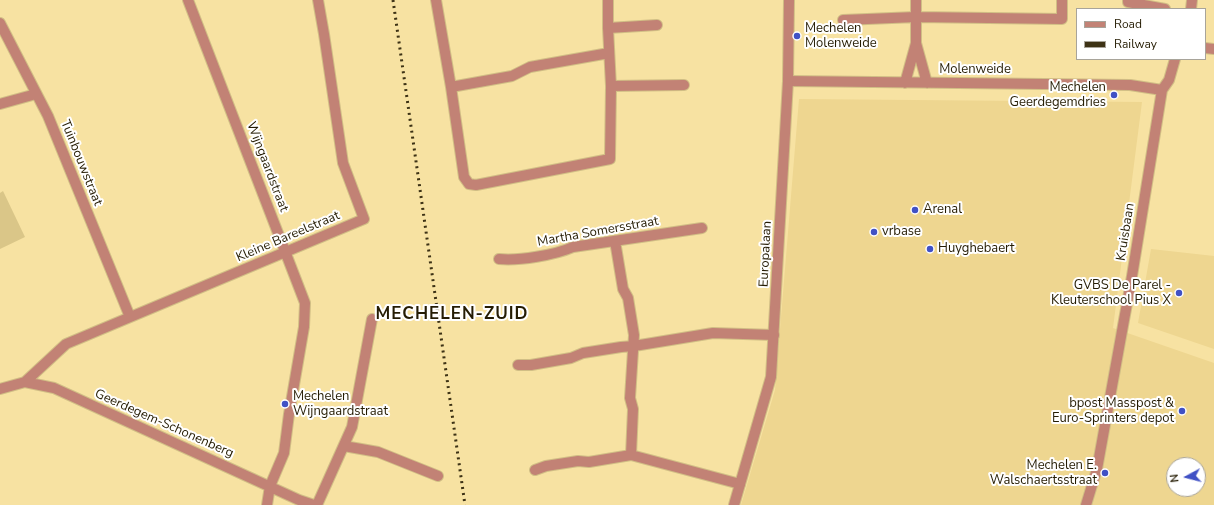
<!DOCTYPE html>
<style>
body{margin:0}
#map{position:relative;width:1214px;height:505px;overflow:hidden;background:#f7e2a2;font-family:"Nunito Sans",sans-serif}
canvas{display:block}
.legend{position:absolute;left:1076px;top:8px;width:130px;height:52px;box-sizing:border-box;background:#fff;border:1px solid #a8a49a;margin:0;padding:5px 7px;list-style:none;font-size:12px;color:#251c03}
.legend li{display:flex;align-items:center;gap:8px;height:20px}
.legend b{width:20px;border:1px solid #a8a49a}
.north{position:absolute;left:1166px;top:457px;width:40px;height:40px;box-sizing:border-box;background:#fff;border:1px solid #a8a49a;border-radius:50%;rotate:263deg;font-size:11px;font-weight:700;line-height:16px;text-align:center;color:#251c03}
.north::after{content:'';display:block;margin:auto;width:14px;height:18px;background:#4051c5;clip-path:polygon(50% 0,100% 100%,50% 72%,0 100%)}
</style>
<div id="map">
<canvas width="1214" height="505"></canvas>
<ul class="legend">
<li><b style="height:5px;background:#c28275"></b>Road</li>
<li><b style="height:5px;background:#3d3215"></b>Railway</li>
</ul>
<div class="north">N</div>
</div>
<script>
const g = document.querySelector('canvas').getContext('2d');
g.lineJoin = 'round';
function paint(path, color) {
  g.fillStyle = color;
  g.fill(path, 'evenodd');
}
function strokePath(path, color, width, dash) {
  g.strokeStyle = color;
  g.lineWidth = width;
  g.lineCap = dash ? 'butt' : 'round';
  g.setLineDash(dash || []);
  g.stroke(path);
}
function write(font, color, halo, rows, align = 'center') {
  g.font = font + ' "Nunito Sans",sans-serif';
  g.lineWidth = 4;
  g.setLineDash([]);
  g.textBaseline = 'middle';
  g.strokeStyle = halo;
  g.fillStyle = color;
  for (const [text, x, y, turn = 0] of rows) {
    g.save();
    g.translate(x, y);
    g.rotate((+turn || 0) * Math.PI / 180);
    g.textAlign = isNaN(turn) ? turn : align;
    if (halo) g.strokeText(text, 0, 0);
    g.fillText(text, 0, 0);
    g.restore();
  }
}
const built = new Path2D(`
 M799 99 1142 102 1113 328 1214 363V505H741L775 390ZM1174 465H1198V489H1174Z
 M1151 249 1214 256V349L1138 323Z`);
const green = new Path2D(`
 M3 191 25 237 0 249V193Z`);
const minor = new Path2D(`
 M188 0 305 303 304 327 289 414 284 453 270 486 267 505
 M436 0 451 87 464 177 469 184 476 185 610 159 611 86 608 28V0
 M1128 0V2L1165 9
 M1191 9 1192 0
 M843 20 916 17V0
 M0 23 48 116 130 317
 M608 28 657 25
 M916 43 927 83
 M1205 48 1214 49
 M788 81 1130 85 1162 90
 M905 83 916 43V17L1062 19V0
 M611 86 684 85
 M451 87 512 76 530 67 609 53
 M0 104 36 94
 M615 241 623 289 628 298 634 335 630 398 633 409 631 455
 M499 259C519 261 555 255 573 247L702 228
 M518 365H531L571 358 583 353 621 347 634 346 713 333 774 335
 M25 382 66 344 364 219 343 163 324 34 318 0
 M0 389 25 382 54 388 299 500 314 505
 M344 446 378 452 438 476
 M535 470 546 466 578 461 589 462 631 455 740 484
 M317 505 352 427 372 319
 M1086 505 1097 469 1132 276 1162 90 1169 80 1175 59`);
const tertiary = new Path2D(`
 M734 505 771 377 788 81 789 0`);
const rail = new Path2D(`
 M393 0 465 505`);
const markers = [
 [797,36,4,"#4051c5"],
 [1114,95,4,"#4051c5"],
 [915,210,4,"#4051c5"],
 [874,232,4,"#4051c5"],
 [930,249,4,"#4051c5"],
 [1179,293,4,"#4051c5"],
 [285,404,4,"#4051c5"],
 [1182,411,4,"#4051c5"],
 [1105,473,4,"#4051c5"]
];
const poiNames = [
 ["Mechelen",805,29],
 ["Molenweide",805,44],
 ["Mechelen",1106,88,"right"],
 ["Geerdegemdries",1106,103,"right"],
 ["Arenal",923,210],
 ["vrbase",882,232],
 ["Huyghebaert",938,249],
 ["GVBS De Parel -",1171,286,"right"],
 ["Kleuterschool Pius X",1171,301,"right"],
 ["Mechelen",293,397],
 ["Wijngaardstraat",293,412],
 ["bpost Masspost &",1174,404,"right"],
 ["Euro-Sprinters depot",1174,419,"right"],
 ["Mechelen E.",1097,466,"right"],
 ["Walschaertsstraat",1097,481,"right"]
];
const streetNames = [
 ["Molenweide",975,70],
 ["Tuinbouwstraat",81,163,68],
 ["Wijngaardstraat",267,167,69],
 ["Martha Somersstraat",598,232,-10],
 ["Kruisbaan",1126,232,-81],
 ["Kleine Bareelstraat",288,237,-23],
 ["Europalaan",766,254,-87],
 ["Geerdegem-Schonenberg",164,424,24]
];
const districtNames = [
 ["MECHELEN-ZUID",452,315]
];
paint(built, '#eed690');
paint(green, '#dac688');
strokePath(minor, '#d1be85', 12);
strokePath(tertiary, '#d1be85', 12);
strokePath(minor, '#c28275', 10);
strokePath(tertiary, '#c28275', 10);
strokePath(rail, '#3d3215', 3, [2, 4]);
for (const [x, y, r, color] of markers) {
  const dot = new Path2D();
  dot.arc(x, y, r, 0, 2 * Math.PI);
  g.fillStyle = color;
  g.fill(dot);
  strokePath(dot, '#fff', 1.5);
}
write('13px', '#251c03', '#fff', poiNames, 'left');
write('13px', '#251c03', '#fff', streetNames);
g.letterSpacing = '1px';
write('bold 17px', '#251c03', '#fff', districtNames);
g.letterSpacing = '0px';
</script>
